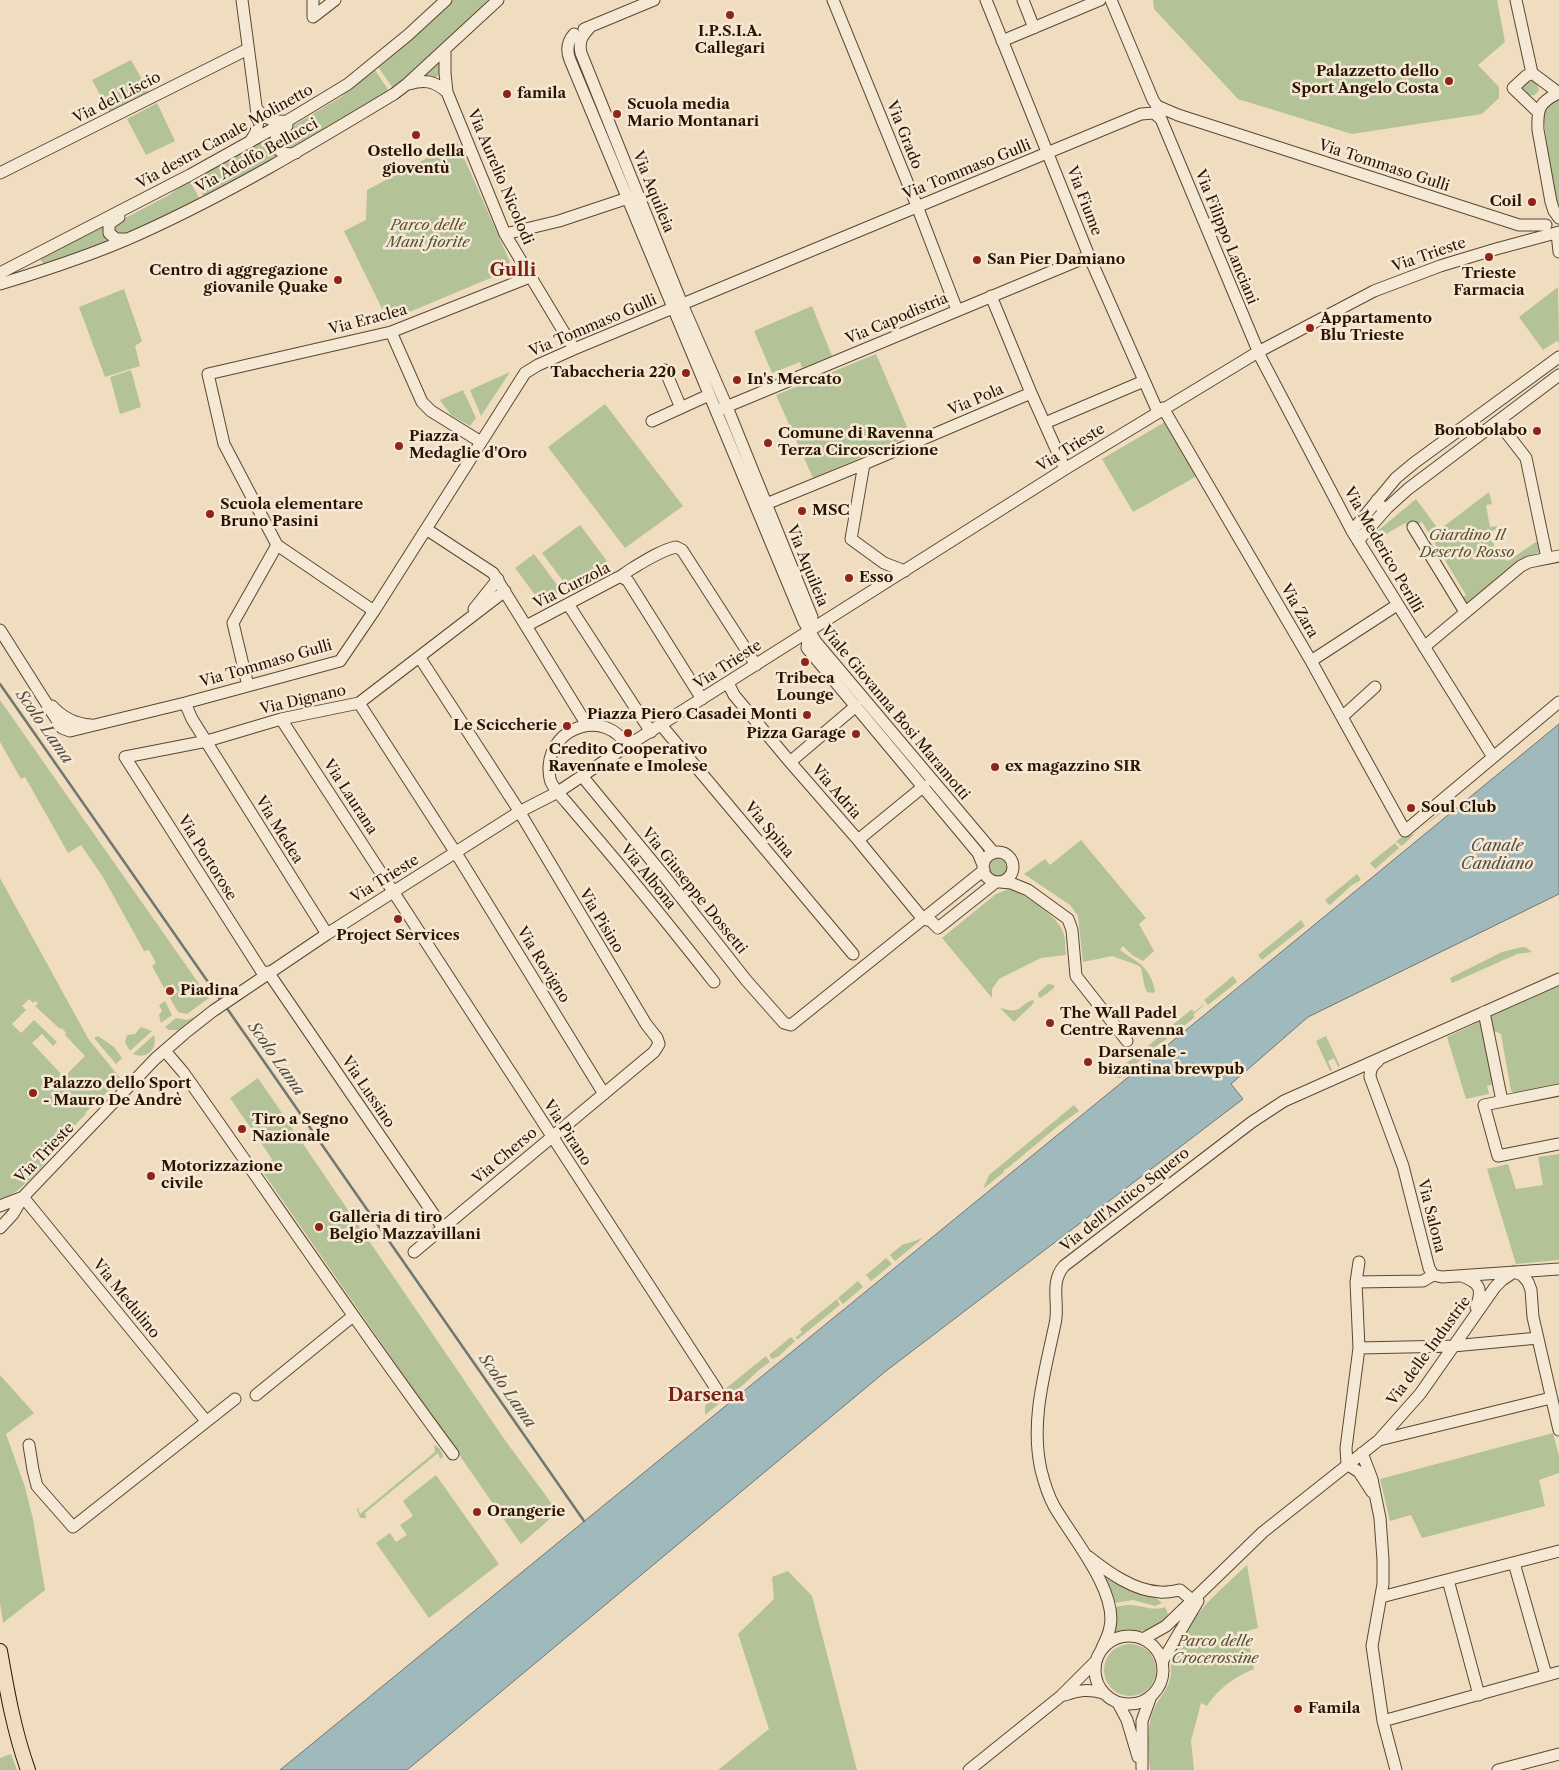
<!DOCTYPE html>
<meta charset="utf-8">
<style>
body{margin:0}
canvas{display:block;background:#f0ddc0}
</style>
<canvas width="1559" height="1770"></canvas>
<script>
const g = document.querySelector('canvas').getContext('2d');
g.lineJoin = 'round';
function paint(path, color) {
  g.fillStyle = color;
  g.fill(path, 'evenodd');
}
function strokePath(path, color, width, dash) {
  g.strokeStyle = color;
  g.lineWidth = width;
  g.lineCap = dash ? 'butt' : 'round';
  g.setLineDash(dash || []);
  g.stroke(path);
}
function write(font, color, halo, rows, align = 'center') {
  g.font = font + ' "Libre Caslon Text",serif';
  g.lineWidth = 5;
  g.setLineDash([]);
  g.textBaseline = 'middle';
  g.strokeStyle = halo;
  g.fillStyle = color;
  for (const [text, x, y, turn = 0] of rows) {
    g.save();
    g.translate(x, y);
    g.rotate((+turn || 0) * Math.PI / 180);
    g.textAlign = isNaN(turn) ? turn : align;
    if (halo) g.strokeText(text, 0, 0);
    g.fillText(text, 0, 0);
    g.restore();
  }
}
const green = new Path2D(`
 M453 0H488L422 64 393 88 378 67Z
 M1153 0H1497L1505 42 1478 65 1499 87V98L1482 114 1352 134 1238 99 1154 9Z
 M131 60 149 92 110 113 92 80Z
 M440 62V74L435 78 425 76Z
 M375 70 389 91 295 149 288 150 280 146 283 132 341 97 356 82Z
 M1532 79 1536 82 1539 90 1535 95 1528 96 1521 89 1522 85Z
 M1559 99V213L1549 161 1543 112 1550 103Z
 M157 103 175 141 146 155 127 119Z
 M272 135C269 146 271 153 282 157L204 197 194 178Z
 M457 142 510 262 505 272 388 321 344 231 366 220 367 190Z
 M189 180 200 199 123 237 115 234 113 227 116 223 169 195Z
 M105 224 111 241 44 265 39 257Z
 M1558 287 1559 343 1557 341 1543 350 1519 317Z
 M124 289 142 341 135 346 140 366 105 377 79 307Z
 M812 306 832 356 802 368 800 362 772 373 754 331Z
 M876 354 911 436 813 478 776 395Z
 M131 370 141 407 120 414 110 377Z
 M510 372 481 416 470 390Z
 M463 390 476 418 470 426 451 415 440 400Z
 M605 404 683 506 625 548 548 447Z
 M1165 422 1197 476 1133 512 1102 459Z
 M1489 492 1492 504 1486 505 1490 527 1497 526 1498 529 1491 531 1495 551 1501 550 1504 559 1508 561 1536 542H1538L1540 552 1519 560 1467 605 1461 599 1466 595 1422 522 1409 529 1405 523 1376 540 1374 537 1375 533 1416 499 1439 530Z
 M580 525 607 561 569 589 542 553Z
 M534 554 561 590 542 604 515 568Z
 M0 700 209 998 187 1014 178 1012 170 998 178 992 173 984 164 988 152 966 156 963 149 950 144 951 103 877 81 845 68 853 25 777 21 779 0 742Z
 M1448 806H1451L1420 829 1402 846 1396 842 1400 838 1414 834Z
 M1081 840 1146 918 1139 924 1154 951 1143 961 1132 955 1123 946 1120 950C1138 963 1150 966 1155 991L1153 993 1147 992 1145 988 1141 968 1137 965 1112 956 1083 962 1078 916 1070 905 1024 874 1045 859 1050 865Z
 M1395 843 1399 848 1375 869 1370 863Z
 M988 867a10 10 0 1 1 20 0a10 10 0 1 1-20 0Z
 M1357 874 1361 880 1352 885 1330 905H1329L1325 900Z
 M0 878 89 1040 121 1079 85 1113 86 1114 68 1132 70 1135C48 1157 29 1188 0 1201ZM29 999 33 1003 35 1001 38 1003 35 1006 60 1029 62 1028 66 1033 65 1035 85 1056 64 1077 32 1043 42 1034 53 1046 57 1042 34 1020 21 1033 12 1024 26 1010 22 1006Z
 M1009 889C1024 893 1058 917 1063 932 1066 939 1065 948 1066 955L1041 958 999 979 992 989V998L942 938 996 894Z
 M1301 920 1305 926 1262 960 1258 955Z
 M1522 947 1527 948 1532 952 1517 954 1452 983 1450 978 1502 952Z
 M1233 976 1237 982 1208 1005 1204 1000Z
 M1048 984 1054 985V988C1049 991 1045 996 1040 998L1038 996V993Z
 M1559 985V1085L1516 1094 1511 1091 1501 1034 1494 1031 1491 1016Z
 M1032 1000 1034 1001 1033 1004 1014 1022 1000 1008C1021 1014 1016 1008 1032 1000Z
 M165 1001 172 1015 161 1023 159 1015 162 1011 159 1005Z
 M1204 1004V1005L1193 1015 1195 1017 1170 1037 1165 1031 1192 1009 1194 1012Z
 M196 1016 178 1030H169L165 1027 176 1018 187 1020Z
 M1481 1021 1494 1084 1487 1086 1489 1094 1466 1099 1447 1037Z
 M141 1027 152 1031 130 1051 125 1042 127 1035 135 1034Z
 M1164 1033 1167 1039 1159 1044 1120 1078H1118L1114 1073Z
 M154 1035C158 1049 147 1060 133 1054Z
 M98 1036 114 1047 122 1058 116 1064 94 1038Z
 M1326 1036 1340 1066 1338 1067 1334 1058 1328 1061 1332 1070 1330 1071 1316 1041Z
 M258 1078 507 1443 558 1512 521 1544 260 1168 272 1159 230 1098Z
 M1074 1105 1079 1111 1058 1126 1009 1167 1004 1170 1003 1173 983 1189 989 1175Z
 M1559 1154V1260L1516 1264 1487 1169 1508 1164 1516 1189 1543 1185 1538 1157Z
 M923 1238 895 1261 890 1255 902 1245Z
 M886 1258 892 1264 871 1281 866 1275Z
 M858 1281 863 1287 843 1304 838 1298Z
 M837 1299 840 1305 798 1339 795 1338 802 1332 800 1329Z
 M791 1337 795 1341 779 1356 772 1359 769 1355Z
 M766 1356 770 1362 759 1370 744 1384 705 1415V1405Z
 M0 1375 34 1413 6 1434 25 1487 33 1519 45 1590 3 1623 0 1603Z
 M1553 1433 1559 1456V1473L1539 1480 1545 1506 1422 1538 1411 1515 1390 1521 1380 1479Z
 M434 1445C438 1446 443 1452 443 1457L440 1459 438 1453 365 1513 366 1518H360L357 1509 358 1507 360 1514 435 1452Z
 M436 1475 499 1564 429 1618 376 1543 390 1533 396 1542 407 1535 400 1525 413 1516 403 1501Z
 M1247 1565 1258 1628 1247 1631 1254 1669C1234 1677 1219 1688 1207 1706L1201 1703 1191 1741 1194 1770H1150C1148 1747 1145 1724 1157 1703 1162 1695 1168 1688 1170 1679 1172 1673 1170 1666 1172 1660 1185 1619 1217 1593 1247 1565Z
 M1098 1567 1154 1596 1162 1603 1155 1606 1133 1600 1114 1603Z
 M788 1571 812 1596 857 1770H718L769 1729 738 1634 774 1599 772 1577Z
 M1127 1605C1140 1604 1152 1612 1165 1607L1168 1614C1159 1636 1131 1629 1112 1635L1115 1607Z
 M1104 1670a26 26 0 1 1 52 0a26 26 0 1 1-52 0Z
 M11 1754 17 1770H0V1758Z`);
const water = new Path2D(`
 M1559 724V894L1308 1017 1231 1084 1243 1099 886 1371 407 1770H280C706 1421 1134 1074 1559 724Z`);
const stream = new Path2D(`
 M0 684 222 1002
 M226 1007 584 1521`);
const minor = new Path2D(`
 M242 0 258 121 256 132 250 142
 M313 0V17L335 0
 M833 0 917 206 957 310
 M986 0 1089 256 1158 412
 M1023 0 1034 28
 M1111 0 1153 100 1157 106 1178 115 1519 225H1546
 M1516 0 1532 73 1559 93
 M591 26C583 35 578 40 581 53L682 304 727 407 812 617 809 631 807 648 978 853 983 865
 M584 29 654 0
 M574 34C567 42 566 50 570 60L804 622 816 642 994 853
 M1002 41 1100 0
 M445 49V73L447 92 505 234 574 349
 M1532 73 1526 76 1513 88 1538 112
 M409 84C425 79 434 81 447 92
 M1559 93C1539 102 1537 109 1538 130L1551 202 1554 211 1559 218
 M256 108C265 119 273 122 287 121
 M287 126 277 135C272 150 283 156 296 153
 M0 173 248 49
 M119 217 109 224V233L116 239H127
 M1557 233 1559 252
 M505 234 559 221 634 196
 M0 273 190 175 287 121 348 84 408 35 446 0
 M0 284C46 270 95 254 139 234 228 194 311 144 394 94L407 84 498 0
 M991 296 1031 393 1065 469
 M391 332 422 402 431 411 481 442
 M665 370 681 408
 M1163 408 1311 661 1405 831 1559 702
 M721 409 1089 256
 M652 421 709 395
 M1498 422 1526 458 1547 558
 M1045 423 1144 381
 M864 464 851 539 884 563 905 571
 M1377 500 1381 507 1387 508 1408 489 1559 375
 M766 504 864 464 1031 393
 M1413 527 1465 612
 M426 529 493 573 526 626 617 578C623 576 627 571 633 568 646 560 662 550 676 547L682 550 756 665
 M1352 531 1396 478 1414 463 1559 357
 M1358 541 1387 508
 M622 577 628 581 702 699
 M568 604 651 732
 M474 609 498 579
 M374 611 277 545 224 444 208 374 391 332 530 277
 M526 626 587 725
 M0 630 62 728 70 731 185 703 340 661 374 611 525 373 538 365 574 349 1141 114 1154 113 1161 119 1261 358 1352 531 1493 757
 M1424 647 1521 566 1529 562 1559 556
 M1311 661 1397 605
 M728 683 734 695 790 762 858 840 923 919
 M248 686 233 623 277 545
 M185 703 192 719 327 934
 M359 703 461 861 604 1094
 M52 706C62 717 76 724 91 725
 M1342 717 1375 687
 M281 719 717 1390
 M661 725 853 954
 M627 746C606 709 551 725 549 767 549 771 549 777 551 782 554 789 562 797 567 803 578 816 590 830 601 843 640 889 677 935 714 982
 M790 762 856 706
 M582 776 665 877 746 980 784 1023 791 1025 984 870
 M858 840 924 786
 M983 867a15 15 0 1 1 30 0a15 15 0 1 1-30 0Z
 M1000 882 1011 883 1028 890 1068 919 1072 930 1076 976 1127 1041
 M923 919 931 921 938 928 996 882
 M268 972 443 1228
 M264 975 125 757 207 741 281 719 359 703 505 591
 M1484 1012 1502 1101
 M165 1051 183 1072C273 1199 360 1329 453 1454
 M1378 1061C1372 1066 1370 1069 1370 1077L1403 1166 1429 1268 1433 1275 1442 1277 1559 1269
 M1559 1090 1484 1105 1498 1156 1559 1144
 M23 1197 206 1421
 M0 1206 23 1197
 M0 1228 13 1214 23 1197 155 1059 185 1033 213 1011 327 934 519 812 558 792 627 746 1065 469 1258 352 1374 291 1440 266 1496 249 1559 232
 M414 1252 654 1052 659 1044 657 1038 646 1024 516 806 420 658
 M1514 1272 1522 1275 1528 1282 1531 1290 1533 1317 1559 1430
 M1462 1276C1480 1283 1483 1289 1476 1307
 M1356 1282 1423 1281 1433 1275
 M1359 1348 1453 1346 1538 1338
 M256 1395 353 1316
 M1379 1440 1551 1398
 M29 1445 33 1470 37 1486 73 1527 235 1399
 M1362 1453 1372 1479 1380 1518 1383 1560V1584L1372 1646 1383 1721 1396 1770
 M1347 1464 1346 1448 1359 1348 1356 1282 1359 1262
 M1347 1464 1359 1472 1372 1492
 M1089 1557C1108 1572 1134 1591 1160 1592 1166 1593 1174 1591 1180 1590L1192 1600V1606
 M1514 1563 1546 1675
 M1448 1580 1479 1695
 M1381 1597 1559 1551
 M1095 1670a34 34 0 1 1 68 0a34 34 0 1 1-68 0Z
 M1143 1639 1166 1626 1263 1532 1379 1440 1420 1394 1495 1287 1502 1280 1514 1272
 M1102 1648C1105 1642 1109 1634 1110 1627 1118 1591 1071 1536 1054 1506 1048 1495 1044 1482 1041 1470 1030 1421 1045 1372 1055 1324 1060 1304 1049 1283 1064 1266L1252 1122 1284 1101 1559 979
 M1162 1662 1198 1601
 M1065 1695C1079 1690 1089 1689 1103 1693
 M1118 1703 1127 1720 1138 1757
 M1383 1721 1559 1672
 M1142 1768V1721L1151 1696
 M969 1770 1061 1696 1095 1662
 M1498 1770 1559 1754`);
const major = new Path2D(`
 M0 1651C7 1691 14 1731 28 1770`);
const markers = [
 [730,15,5,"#8f2418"],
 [1449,81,5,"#8f2418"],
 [507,94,5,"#8f2418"],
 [617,114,5,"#8f2418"],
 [416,135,5,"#8f2418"],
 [1532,202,5,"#8f2418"],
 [1489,257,5,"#8f2418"],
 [977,260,5,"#8f2418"],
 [338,280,5,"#8f2418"],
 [1310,328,5,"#8f2418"],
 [686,373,5,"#8f2418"],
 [737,380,5,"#8f2418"],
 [1537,431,5,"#8f2418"],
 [768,443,5,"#8f2418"],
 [399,446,5,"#8f2418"],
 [802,511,5,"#8f2418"],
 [210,514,5,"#8f2418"],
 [849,578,5,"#8f2418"],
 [805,662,5,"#8f2418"],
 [807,715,5,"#8f2418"],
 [567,726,5,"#8f2418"],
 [628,733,5,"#8f2418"],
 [856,734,5,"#8f2418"],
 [995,767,5,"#8f2418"],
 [1411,808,5,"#8f2418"],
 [398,919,5,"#8f2418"],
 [170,991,5,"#8f2418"],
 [1050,1023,5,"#8f2418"],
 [1088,1062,5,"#8f2418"],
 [33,1093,5,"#8f2418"],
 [242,1129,5,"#8f2418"],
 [151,1176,5,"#8f2418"],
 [319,1227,5,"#8f2418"],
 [477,1512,5,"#8f2418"],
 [1298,1709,5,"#8f2418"]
];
const poiNames = [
 ["I.P.S.I.A.",730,32,"center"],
 ["Callegari",730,49,"center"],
 ["Palazzetto dello",1439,72,"right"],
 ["Sport Angelo Costa",1439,89,"right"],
 ["famila",517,94],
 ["Scuola media",627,105],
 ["Mario Montanari",627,122],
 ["Ostello della",416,152,"center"],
 ["gioventù",416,169,"center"],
 ["Coil",1522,202,"right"],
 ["San Pier Damiano",987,260],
 ["Centro di aggregazione",328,271,"right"],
 ["giovanile Quake",328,288,"right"],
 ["Trieste",1489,274,"center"],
 ["Farmacia",1489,291,"center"],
 ["Appartamento",1320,319],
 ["Blu Trieste",1320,336],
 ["Tabaccheria 220",676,373,"right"],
 ["In's Mercato",747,380],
 ["Bonobolabo",1527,431,"right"],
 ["Comune di Ravenna",778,434],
 ["Terza Circoscrizione",778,451],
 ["Piazza",409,437],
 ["Medaglie d'Oro",409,454],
 ["Scuola elementare",220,505],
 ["Bruno Pasini",220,522],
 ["MSC",812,511],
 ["Esso",859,578],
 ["Tribeca",805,679,"center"],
 ["Lounge",805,696,"center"],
 ["Piazza Piero Casadei Monti",797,715,"right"],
 ["Le Sciccherie",557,726,"right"],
 ["Pizza Garage",846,734,"right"],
 ["Credito Cooperativo",628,750,"center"],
 ["Ravennate e Imolese",628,767,"center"],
 ["ex magazzino SIR",1005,767],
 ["Soul Club",1421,808],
 ["Project Services",398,936,"center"],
 ["Piadina",180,991],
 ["The Wall Padel",1060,1014],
 ["Centre Ravenna",1060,1031],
 ["Darsenale -",1098,1053],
 ["bizantina brewpub",1098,1070],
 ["Palazzo dello Sport",43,1084],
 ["- Mauro De Andrè",43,1101],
 ["Tiro a Segno",252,1120],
 ["Nazionale",252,1137],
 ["Motorizzazione",161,1167],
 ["civile",161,1184],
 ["Galleria di tiro",329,1218],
 ["Belgio Mazzavillani",329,1235],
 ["Orangerie",487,1512],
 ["Famila",1308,1709]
];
const streetNames = [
 ["Via del Liscio",117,98,-27],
 ["Via Grado",904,135,68],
 ["Via destra Canale Molinetto",225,137,-29],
 ["Via Adolfo Bellucci",257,156,-29],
 ["Via Tommaso Gulli",1384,166,18],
 ["Via Tommaso Gulli",967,170,-22],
 ["Via Aurelio Nicolodi",500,177,67],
 ["Via Aquileia",653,192,68],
 ["Via Fiume",1084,201,69],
 ["Via Filippo Lanciani",1226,237,68],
 ["Via Trieste",1429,255,-19],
 ["Via Capodistria",897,319,-23],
 ["Via Eraclea",368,320,-15],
 ["Via Tommaso Gulli",593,326,-23],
 ["Via Pola",976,400,-23],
 ["Via Trieste",1071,448,-32],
 ["Via Mederico Perilli",1383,550,60],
 ["Via Aquileia",807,566,68],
 ["Via Curzola",572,586,-27],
 ["Via Zara",1299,611,60],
 ["Via Tommaso Gulli",266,664,-16],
 ["Via Trieste",728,665,-33],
 ["Via Dignano",303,700,-13],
 ["Viale Giovanna Bosi Maramotti",895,713,50],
 ["Via Adria",836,792,49],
 ["Via Laurana",350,797,57],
 ["Via Medea",279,830,58],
 ["Via Spina",769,830,50],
 ["Via Portorose",207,858,58],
 ["Via Albona",648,877,51],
 ["Via Trieste",385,879,-32],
 ["Via Giuseppe Dossetti",694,891,51],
 ["Via Pisino",601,921,59],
 ["Via Rovigno",543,965,58],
 ["Via Lussino",368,1092,56],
 ["Via Pirano",567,1133,57],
 ["Via Trieste",45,1153,-46],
 ["Via Cherso",505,1156,-40],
 ["Via dell'Antico Squero",1125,1200,-38],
 ["Via Salona",1431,1216,76],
 ["Via Medulino",126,1299,51],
 ["Via delle Industrie",1429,1351,-54]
];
const parkNames = [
 ["Parco delle",428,226],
 ["Mani fiorite",428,243],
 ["Giardino Il",1467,536],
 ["Deserto Rosso",1467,553],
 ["Parco delle",1215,1642],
 ["Crocerossine",1215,1659]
];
const waterNames = [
 ["Scolo Lama",44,727,55],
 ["Canale",1497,846],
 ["Candiano",1497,864],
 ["Scolo Lama",276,1059,55],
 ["Scolo Lama",507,1391,55]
];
const quarterNames = [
 ["Gulli",513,271],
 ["Darsena",706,1396]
];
paint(green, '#b4c297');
paint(water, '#9fb9bd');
strokePath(water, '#707771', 1);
strokePath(stream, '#707771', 2.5);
strokePath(minor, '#5c4630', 13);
strokePath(major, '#2a1400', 16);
strokePath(minor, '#f5e9d6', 11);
strokePath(major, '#f0ddc0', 14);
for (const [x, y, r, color] of markers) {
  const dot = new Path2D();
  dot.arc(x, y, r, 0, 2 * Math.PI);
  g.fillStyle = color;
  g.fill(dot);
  strokePath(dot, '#f5e9d6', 2);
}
write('bold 15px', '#2a1400', '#f5e9d6', poiNames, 'left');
write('15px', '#2a1400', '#f5e9d6', streetNames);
write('italic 15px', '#5a5135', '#f5e9d6', parkNames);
write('italic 16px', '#534e42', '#f5e9d6', waterNames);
write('bold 18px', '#7a1f14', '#f5e9d6', quarterNames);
</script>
